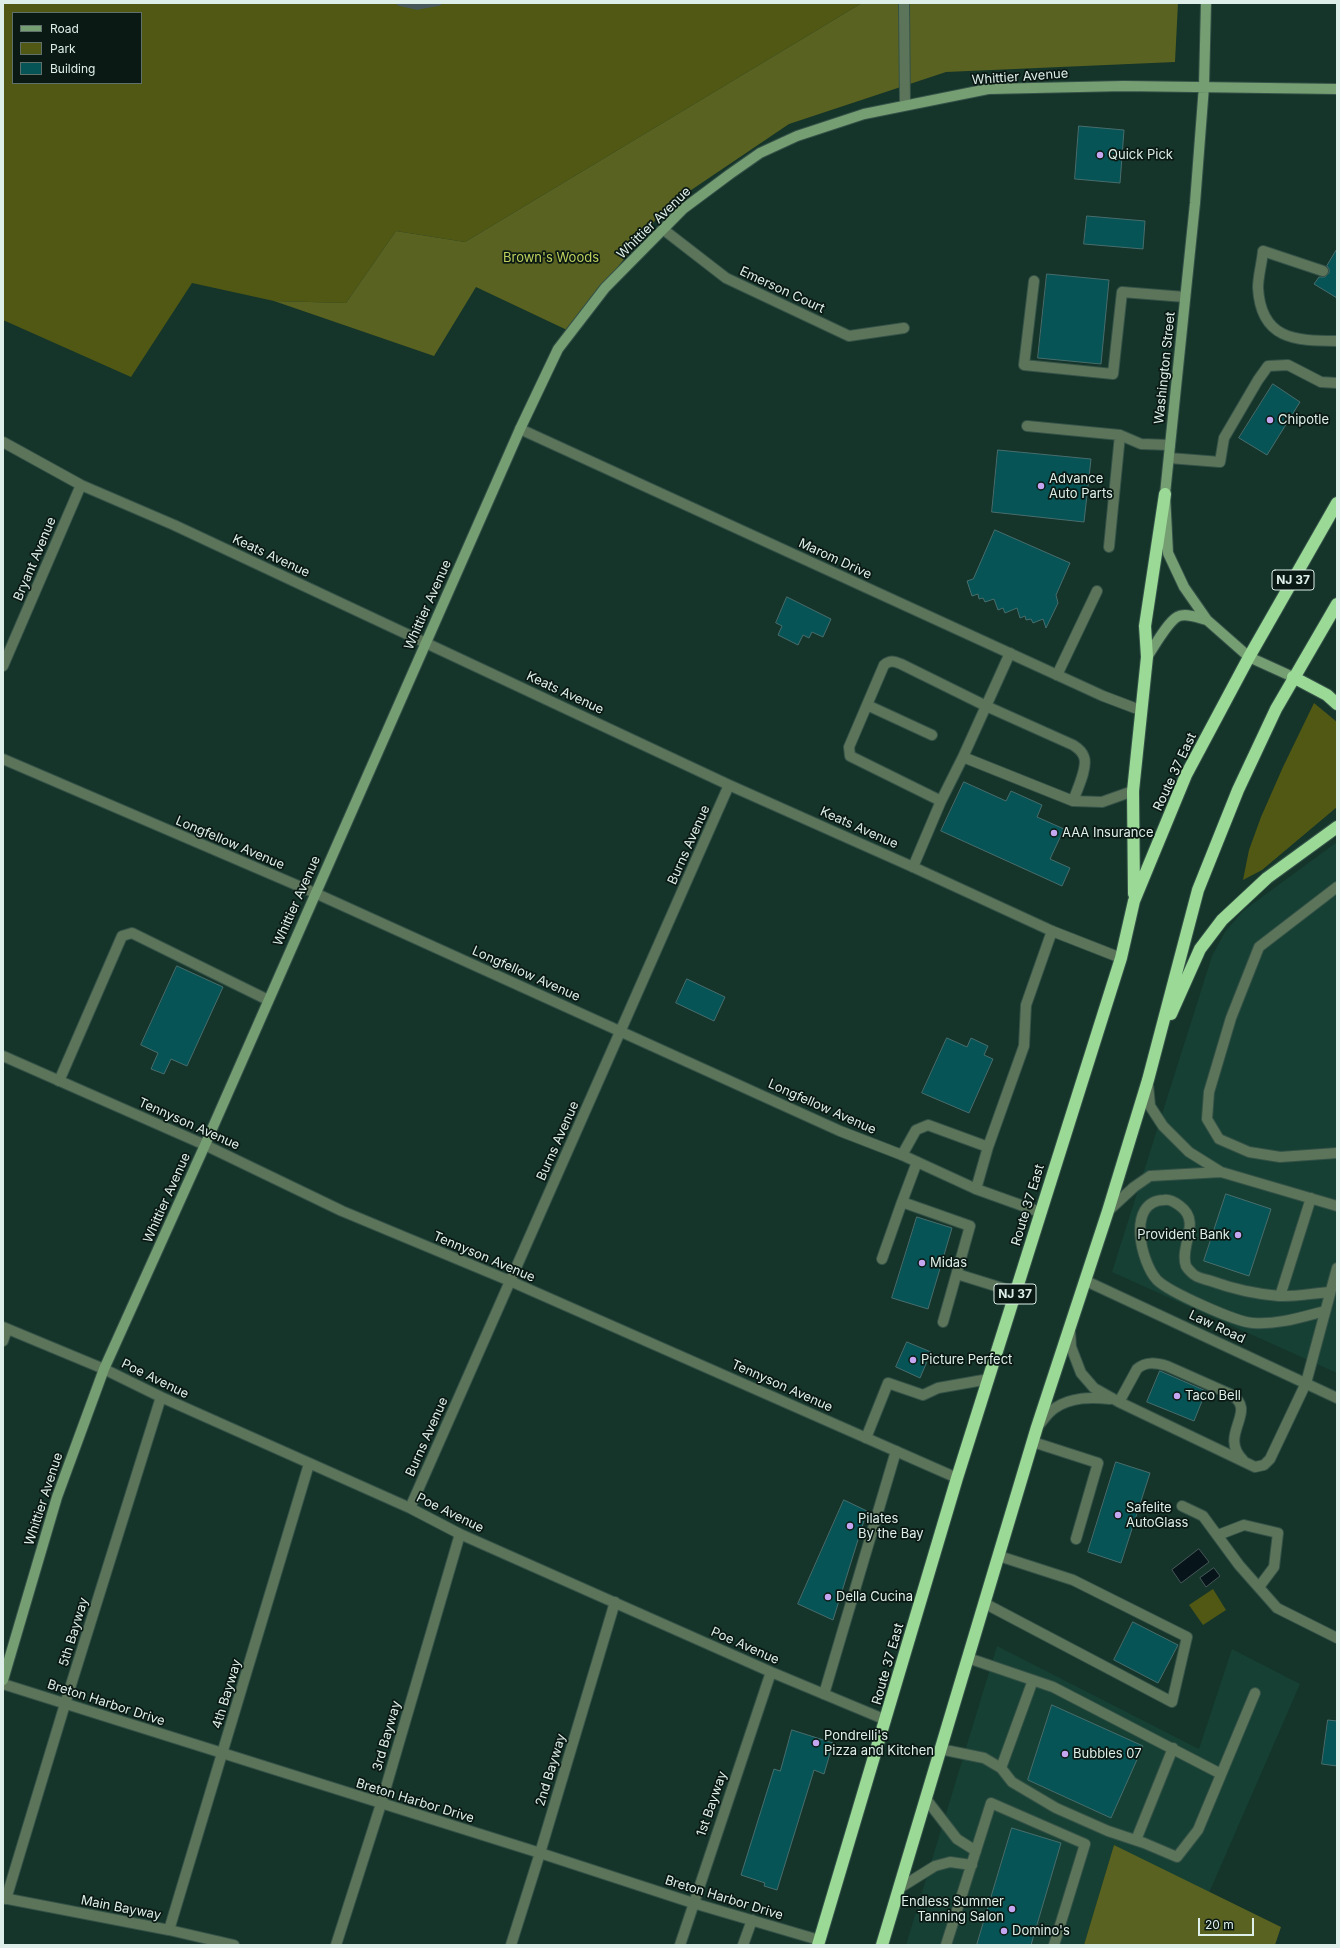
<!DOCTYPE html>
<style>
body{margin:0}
#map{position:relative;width:1340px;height:1948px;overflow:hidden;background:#15342a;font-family:Inter,sans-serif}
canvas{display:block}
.frame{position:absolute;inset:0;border:4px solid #ddefe8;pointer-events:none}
.legend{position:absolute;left:12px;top:12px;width:130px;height:72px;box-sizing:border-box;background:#0b1914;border:1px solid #5f6f69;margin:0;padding:5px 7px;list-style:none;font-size:12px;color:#ddefe8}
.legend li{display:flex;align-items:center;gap:8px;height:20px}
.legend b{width:20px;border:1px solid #5f6f69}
.scale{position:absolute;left:1198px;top:1918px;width:56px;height:18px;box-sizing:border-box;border:2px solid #ddefe8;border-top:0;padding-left:5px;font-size:12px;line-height:14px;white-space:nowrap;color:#ddefe8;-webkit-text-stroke:3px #0b1914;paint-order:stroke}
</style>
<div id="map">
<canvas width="1340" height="1948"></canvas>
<div class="frame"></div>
<ul class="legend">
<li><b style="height:5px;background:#769e73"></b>Road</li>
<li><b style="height:11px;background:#505814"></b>Park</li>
<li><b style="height:11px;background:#065455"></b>Building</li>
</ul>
<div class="scale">20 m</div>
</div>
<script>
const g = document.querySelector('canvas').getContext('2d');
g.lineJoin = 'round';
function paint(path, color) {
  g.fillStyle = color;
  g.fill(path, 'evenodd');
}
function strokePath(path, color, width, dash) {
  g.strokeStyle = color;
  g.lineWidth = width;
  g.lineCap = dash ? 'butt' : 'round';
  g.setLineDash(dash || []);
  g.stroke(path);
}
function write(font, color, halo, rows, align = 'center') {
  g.font = font + ' Inter,sans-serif';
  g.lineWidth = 3.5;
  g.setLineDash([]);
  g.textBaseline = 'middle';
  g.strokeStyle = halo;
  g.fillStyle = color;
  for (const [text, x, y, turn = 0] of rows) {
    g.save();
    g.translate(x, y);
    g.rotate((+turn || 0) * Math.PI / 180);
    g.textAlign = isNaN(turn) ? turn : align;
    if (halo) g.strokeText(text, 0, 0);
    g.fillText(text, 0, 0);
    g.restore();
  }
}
const built = new Path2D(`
 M1337 842V1373L1112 1272 1212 956 1225 932 1243 911Z
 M997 1646 1199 1749 1232 1649 1300 1684 1209 1893 1114 1845 1084 1945H906Z`);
const green = new Path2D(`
 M3 3H862L465 242 396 231 346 303 274 301 192 283 131 377 3 320ZM13 13H141V83H13Z
 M1314 703 1337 722V807L1262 870 1243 880 1249 850 1261 817 1283 767Z
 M1213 1589 1226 1610 1203 1625 1189 1605Z`);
const forest = new Path2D(`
 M862 3H1178L1175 62 946 72 789 124 666 207 567 330 476 287 434 356 274 301 346 303 396 231 465 242Z
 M1114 1845 1281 1927 1275 1945H1084Z`);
const water = new Path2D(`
 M1199 1549 1209 1562 1181 1583 1172 1570Z
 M1214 1568 1220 1576 1206 1587 1200 1578Z`);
const stream = new Path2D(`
 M399 3 417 7 439 3`);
const building = new Path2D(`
 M1079 126 1124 130 1120 183 1075 179Z
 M1087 216 1145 221 1143 249 1084 244Z
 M1337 249V298L1314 284 1319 277H1325L1329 273V269L1327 266Z
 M1047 274 1109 280 1101 364 1038 358Z
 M1273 384 1300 402 1267 455 1239 438Z
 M998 450 1091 459 1084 522 992 512Z
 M995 530 1070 563 1056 595 1058 603 1046 628 1043 619 1033 623 1031 619 1026 620 1025 616 1020 618 1017 608 1005 613 1003 608 998 610 994 599 985 602 983 598 979 599 978 594 972 596 967 581 973 579Z
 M787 597 831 619 823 637 812 632 809 638 803 635 798 645 778 635 782 626 776 623Z
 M964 782 1006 801 1011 791 1042 805 1037 817 1064 829 1050 859 1070 868 1062 886 941 831Z
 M177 966 223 987 187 1066 171 1059 164 1074 151 1069 158 1053 141 1045Z
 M687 979 725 997 714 1021 676 1003Z
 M947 1038 967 1047 971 1038 988 1046 984 1055 993 1059 969 1113 922 1093Z
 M1226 1194 1271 1209 1249 1276 1204 1261Z
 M917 1217 952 1228 928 1309 892 1298Z
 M907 1342 931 1352 920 1378 896 1367Z
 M1160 1371 1206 1391 1194 1421 1147 1402Z
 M1116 1462 1150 1473 1121 1563 1088 1552Z
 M844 1500 867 1511 833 1620 798 1604Z
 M1133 1622 1178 1645 1158 1683 1114 1660Z
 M1052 1705 1143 1746 1111 1818 1028 1780Z
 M1328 1720 1337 1721V1766L1322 1764Z
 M792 1730 833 1743 824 1774 814 1770 777 1890 764 1886 765 1883 741 1875 774 1769 780 1771Z
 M1012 1828 1061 1843 1031 1945H977Z`);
const lane = new Path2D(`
 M1323 271 1263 251C1262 263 1258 276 1258 288 1261 339 1294 341 1337 341
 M1034 281 1024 365 1113 374 1122 292 1185 297
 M1027 426 1120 435 1141 444 1170 445
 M1169 458 1220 462 1224 438 1258 380 1268 366 1288 365 1321 382 1337 383
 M1109 547 1120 435
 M1057 675 1097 591
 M867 705 932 735
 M941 801 850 756 849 747 884 665C890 660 894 661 901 664L986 706 1073 745C1078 748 1082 751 1084 757 1088 767 1077 790 1073 801L963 757 1010 653
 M1073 801 1102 802 1133 791
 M913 867 941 801 963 757
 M1337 887 1259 947 1231 1018 1209 1092 1207 1119 1219 1139 1249 1152 1280 1157 1337 1153
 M59 1081 122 936 132 933 268 1000
 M1148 1084 1150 1106 1163 1126 1189 1152 1221 1172 1337 1206
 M902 1155 916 1130 928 1125 988 1147
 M976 1189 988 1147 1024 1046 1026 1005 1052 931
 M902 1202 917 1162
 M1108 1211 1134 1187 1150 1176 1221 1172
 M882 1259 902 1202 970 1226 943 1322
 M957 1274 1015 1292
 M1280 1296 1311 1198
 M1325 1311C1302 1317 1277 1325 1253 1323 1236 1322 1169 1292 1157 1280 1141 1263 1126 1201 1164 1200 1169 1199 1176 1203 1180 1206 1202 1222 1179 1246 1186 1266 1187 1268 1190 1271 1192 1273 1196 1278 1205 1279 1211 1281 1233 1289 1256 1294 1279 1296 1295 1297 1314 1293 1330 1292
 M1070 1331 1071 1347 1081 1373 1094 1388 1119 1402 1255 1467 1264 1465 1270 1459 1306 1383 1337 1268
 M1119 1402 1137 1369C1146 1361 1156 1363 1167 1366L1230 1394C1260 1411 1217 1434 1243 1460
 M1038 1426C1043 1421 1048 1412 1055 1408 1071 1397 1091 1397 1110 1399
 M866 1438 888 1383 923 1395 938 1388 989 1379
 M1033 1442 1098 1463 1076 1539
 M1182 1506 1203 1516 1239 1565 1277 1608 1337 1638
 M1218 1535 1244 1525 1278 1533 1274 1567 1259 1587
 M984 1603 1172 1702 1187 1637 1073 1580 999 1556
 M968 1658 1053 1687 1221 1774
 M824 1694 896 1451
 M940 1749 984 1758 1001 1768 1012 1782 1056 1808 1108 1831 1144 1843 1177 1857 1198 1830 1255 1693
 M1001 1768 1033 1680
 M926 1799 957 1839 976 1851
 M1136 1840 1173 1748
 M898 1889 935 1866 950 1862 972 1865
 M743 1945 752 1920
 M946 1945 991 1803 1085 1844 1054 1945`);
const street = new Path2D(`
 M904 3 905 104
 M664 230 726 278 849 336 904 328
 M520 429 1103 696 1140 710
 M3 442 81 485 174 525 729 785 913 867 1052 931 1121 958
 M3 666 81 485
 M3 759 315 893 840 1131 902 1155 976 1189 1040 1212
 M3 1056 205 1145 342 1211 510 1281 957 1478
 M1086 1281 1337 1398
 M3 1327 104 1369 161 1397 410 1508 460 1534 771 1672 886 1720
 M3 1341 7 1329
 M410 1508 729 785
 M3 1684 540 1853 693 1903 819 1940
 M3 1898 169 1930 234 1945
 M6 1899 65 1704 161 1397
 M169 1930 309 1464
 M336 1945 381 1804 460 1534
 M511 1945 540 1853 615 1602
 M680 1945 771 1672`);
const secondary = new Path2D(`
 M1206 3 1204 86 1195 203 1165 494 1168 553 1184 587 1207 620 1249 657 1293 677
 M1147 657C1154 647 1167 623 1177 617 1185 612 1198 618 1207 620
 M3 1680 57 1497 104 1369 205 1145 520 429 558 349 605 288 683 209 730 174 760 153 797 136 864 114 988 89 1124 86 1337 89`);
const highway = new Path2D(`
 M1293 677 1327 695 1337 704
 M1134 894 1133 791 1147 657 1145 626 1165 494
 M1171 1014 1200 949 1222 920 1267 878 1337 827
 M818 1945 957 1478 1121 958 1134 901 1186 775 1249 657 1337 503
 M882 1945 1037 1427 1108 1211 1148 1080 1198 890 1238 790 1276 709 1337 604`);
const markers = [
 [1100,155,4,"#c5a6f0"],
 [1270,420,4,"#c5a6f0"],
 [1041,486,4,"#c5a6f0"],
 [1054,833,4,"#c5a6f0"],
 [1238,1235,4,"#c5a6f0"],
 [922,1263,4,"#c5a6f0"],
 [913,1360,4,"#c5a6f0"],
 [1177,1396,4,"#c5a6f0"],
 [1118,1515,4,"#c5a6f0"],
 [850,1526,4,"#c5a6f0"],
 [828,1597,4,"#c5a6f0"],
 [816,1743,4,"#c5a6f0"],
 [1065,1754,4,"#c5a6f0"],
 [1012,1909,4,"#c5a6f0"],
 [1004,1931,4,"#c5a6f0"]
];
const shields = [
 [1293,580,42],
 [1015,1294,42]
];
const shieldNames = [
 ["NJ 37",1293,580],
 ["NJ 37",1015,1294]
];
const streetNames = [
 ["Whittier Avenue",1020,77,-4],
 ["Whittier Avenue",654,223,-44],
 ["Emerson Court",782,290,25],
 ["Washington Street",1165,368,-84],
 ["Keats Avenue",271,556,25],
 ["Bryant Avenue",35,559,-67],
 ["Marom Drive",835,559,25],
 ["Whittier Avenue",428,605,-66],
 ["Keats Avenue",565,693,25],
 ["Route 37 East",1175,772,-65],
 ["Keats Avenue",859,828,24],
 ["Longfellow Avenue",230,843,23],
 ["Burns Avenue",689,845,-66],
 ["Whittier Avenue",297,901,-66],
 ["Longfellow Avenue",526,974,24],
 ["Longfellow Avenue",822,1107,24],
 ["Tennyson Avenue",189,1124,24],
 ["Burns Avenue",558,1141,-66],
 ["Whittier Avenue",167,1198,-66],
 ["Route 37 East",1028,1205,-73],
 ["Tennyson Avenue",484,1257,23],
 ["Law Road",1217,1327,25],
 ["Poe Avenue",155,1379,26],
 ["Tennyson Avenue",782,1386,24],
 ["Burns Avenue",427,1437,-66],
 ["Whittier Avenue",44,1499,-72],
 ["Poe Avenue",450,1513,26],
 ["5th Bayway",74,1632,-73],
 ["Poe Avenue",745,1646,24],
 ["Route 37 East",888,1664,-74],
 ["4th Bayway",227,1694,-73],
 ["Breton Harbor Drive",106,1703,18],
 ["3rd Bayway",387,1736,-74],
 ["2nd Bayway",551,1770,-73],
 ["Breton Harbor Drive",415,1801,17],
 ["1st Bayway",712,1804,-71],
 ["Breton Harbor Drive",724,1898,17],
 ["Main Bayway",121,1908,11]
];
const poiNames = [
 ["Quick Pick",1108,155],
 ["Chipotle",1278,420],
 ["Advance",1049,479],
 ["Auto Parts",1049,494],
 ["AAA Insurance",1062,833],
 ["Provident Bank",1230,1235,"right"],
 ["Midas",930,1263],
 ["Picture Perfect",921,1360],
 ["Taco Bell",1185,1396],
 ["Safelite",1126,1508],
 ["AutoGlass",1126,1523],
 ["Pilates",858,1519],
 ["By the Bay",858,1534],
 ["Della Cucina",836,1597],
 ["Pondrelli's",824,1736],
 ["Pizza and Kitchen",824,1751],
 ["Bubbles 07",1073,1754],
 ["Endless Summer",1004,1902,"right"],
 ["Tanning Salon",1004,1917,"right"],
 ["Domino's",1012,1931]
];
const parkNames = [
 ["Brown's Woods",551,258]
];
paint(built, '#164033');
paint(green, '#505814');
paint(forest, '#596220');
paint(water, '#07151a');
strokePath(water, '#475658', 1);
strokePath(stream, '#475658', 5.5);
paint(building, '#065455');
strokePath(building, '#486d6d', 1);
strokePath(lane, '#355248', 12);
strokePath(street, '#355248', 12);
strokePath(secondary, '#355248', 12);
strokePath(highway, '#355248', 14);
strokePath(lane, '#5c755a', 10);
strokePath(street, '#5c755a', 10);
strokePath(secondary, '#769e73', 10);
strokePath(highway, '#9ad996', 12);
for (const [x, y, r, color] of markers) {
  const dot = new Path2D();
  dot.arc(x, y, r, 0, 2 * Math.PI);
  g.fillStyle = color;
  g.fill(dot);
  strokePath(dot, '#0b1914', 1.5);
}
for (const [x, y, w] of shields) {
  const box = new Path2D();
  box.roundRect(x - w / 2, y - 10, w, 20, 3);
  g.fillStyle = '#0b1914';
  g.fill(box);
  strokePath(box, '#ddefe8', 1);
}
write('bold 12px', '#ddefe8', null, shieldNames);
write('13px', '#ddefe8', '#0b1914', streetNames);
write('13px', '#ddefe8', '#0b1914', poiNames, 'left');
write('13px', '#bfd05c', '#0b1914', parkNames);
</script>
